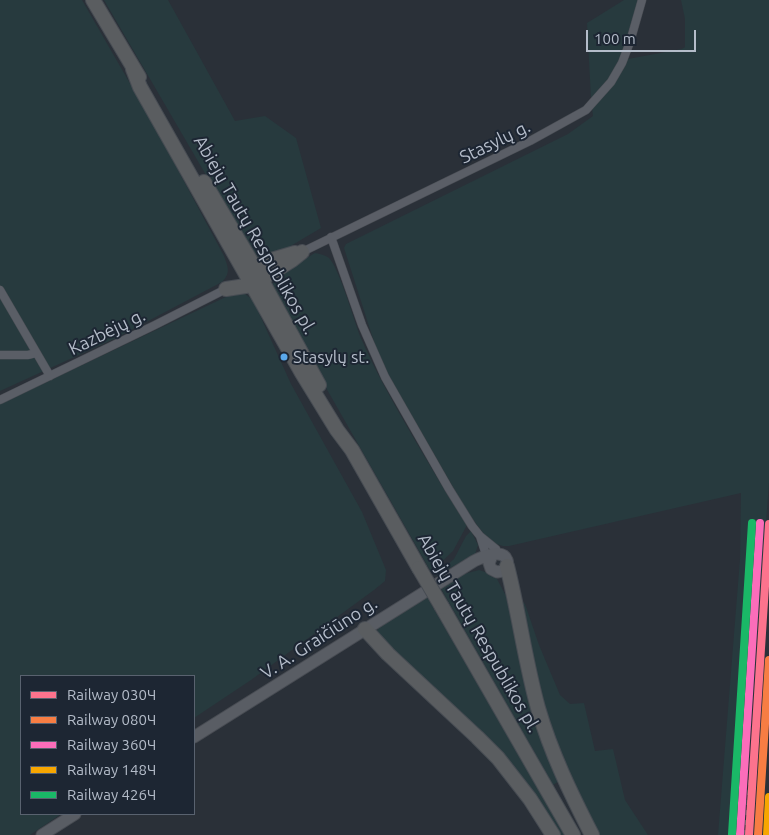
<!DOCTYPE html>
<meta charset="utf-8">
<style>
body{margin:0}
#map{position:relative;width:769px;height:835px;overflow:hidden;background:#2a3038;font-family:Ubuntu,sans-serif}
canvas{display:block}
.legend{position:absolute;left:20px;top:675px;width:175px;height:140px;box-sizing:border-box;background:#1d2633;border:1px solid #59626f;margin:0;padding:6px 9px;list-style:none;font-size:15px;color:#b4bcc9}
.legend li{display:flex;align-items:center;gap:10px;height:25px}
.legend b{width:25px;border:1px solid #59626f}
.scale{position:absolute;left:586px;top:30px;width:110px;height:22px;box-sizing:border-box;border:2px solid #b4bcc9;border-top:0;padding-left:6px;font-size:15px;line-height:18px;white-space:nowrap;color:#b4bcc9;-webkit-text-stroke:4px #1d2633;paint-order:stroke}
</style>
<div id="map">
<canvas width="769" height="835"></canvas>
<ul class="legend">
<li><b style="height:6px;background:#fc738d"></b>Railway 030Ч</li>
<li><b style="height:6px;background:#f77d43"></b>Railway 080Ч</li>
<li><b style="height:6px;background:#fb6dba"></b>Railway 360Ч</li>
<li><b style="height:6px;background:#f7a600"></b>Railway 148Ч</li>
<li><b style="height:6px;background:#1ab867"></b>Railway 426Ч</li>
</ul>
<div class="scale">100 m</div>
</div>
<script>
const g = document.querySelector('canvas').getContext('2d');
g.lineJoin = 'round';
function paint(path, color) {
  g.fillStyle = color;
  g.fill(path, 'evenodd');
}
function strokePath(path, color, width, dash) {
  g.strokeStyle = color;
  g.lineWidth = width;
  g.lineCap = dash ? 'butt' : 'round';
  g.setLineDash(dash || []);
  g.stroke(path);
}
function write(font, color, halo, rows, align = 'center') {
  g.font = font + ' Ubuntu,sans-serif';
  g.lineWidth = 4;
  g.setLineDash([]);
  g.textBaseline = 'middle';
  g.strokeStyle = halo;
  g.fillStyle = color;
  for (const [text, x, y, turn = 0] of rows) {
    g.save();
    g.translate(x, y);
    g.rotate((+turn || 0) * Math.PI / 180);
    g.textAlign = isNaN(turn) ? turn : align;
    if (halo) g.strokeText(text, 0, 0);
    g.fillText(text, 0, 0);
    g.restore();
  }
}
const green = new Path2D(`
 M0 0H82L155 127 224 256C228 267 231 273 222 282L116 338 0 391Z
 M104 0H168L235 121 265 116 296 138 321 228 272 257C263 259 260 259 252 254Z
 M624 0H646L628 59 682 49 685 47V19L681 0H769V483L742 835H718L740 559 741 493 509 546H503L493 543 487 538 477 525 464 506 389 376 376 348 344 248 346 244 568 134 593 116 591 98 587 23Z
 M315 253C320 254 325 255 329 258 339 268 354 320 360 336 375 371 394 404 413 437 431 467 448 497 467 525L453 551 431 572 272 293V287L275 277Z
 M239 293 245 294 253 300 291 384 362 512 386 570 385 581 374 590 251 680 194 718V676H21V814H61L30 835H0V404L230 295Z
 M471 531 478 545 475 554 434 577 454 559 466 536Z
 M479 570 491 574 497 579 506 596 527 687 559 781 553 785 440 587 464 574Z
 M427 597 565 835H559L376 634 379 627Z
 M519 598 525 604 539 645 560 695 570 704 584 703 595 751 613 749 625 800 648 835H597L549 730Z`);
const street = new Path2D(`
 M331 237 362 325 385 377 449 489 472 526 480 536 496 549 498 554
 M302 252 530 141 586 110 611 82 622 63 630 42 642 0
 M0 290 50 376
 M0 355H28L36 353
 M0 400 155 325 226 289
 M480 536 488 561`);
const secondary = new Path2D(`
 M194 737 474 561C482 557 503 548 507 560 509 565 506 568 503 571L497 572 491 569 489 563 492 556
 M42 835 75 814`);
const highway = new Path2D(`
 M93 0 139 77
 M133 69 140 87 302 373 337 430 352 450 419 568
 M204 182 255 268 319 385
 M248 272 268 261 295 253
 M226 289 252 285 292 260 302 252
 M507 566C519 613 525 661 538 708 551 753 571 794 592 835
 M442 607 573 835
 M365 629 388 654 477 737 498 758 530 799 553 835`);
const rail = new Path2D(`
 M745 835 760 660`);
const highwayBridge = new Path2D(`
 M419 568 442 607`);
const rail1 = new Path2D(`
 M749 835 769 524`);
const rail2 = new Path2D(`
 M758 835 769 660`);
const rail3 = new Path2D(`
 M740 834 760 523`);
const rail4 = new Path2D(`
 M767 835 769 797`);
const rail5 = new Path2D(`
 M732 834 752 523`);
const markers = [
 [284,357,4.5,"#5aa8eb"]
];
const busNames = [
 ["Stasylų st.",293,357]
];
const streetNames = [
 ["Stasylų g.",495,142,-26],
 ["Abiejų Tautų Respublikos pl.",255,235,60],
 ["Kazbėjų g.",107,332,-26],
 ["Abiejų Tautų Respublikos pl.",479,633,60],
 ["V. A. Graičiūno g.",319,638,-33]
];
paint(green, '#273a3e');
strokePath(street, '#484c53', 9);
strokePath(secondary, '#484c53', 13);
strokePath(highway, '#474c53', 16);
strokePath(street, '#5a5e66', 8);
strokePath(secondary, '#595d64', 11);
strokePath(highway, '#5a5d60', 14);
strokePath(rail, '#595d64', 2.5, [5, 5]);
strokePath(highwayBridge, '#474c53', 16, []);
strokePath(highwayBridge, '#5a5d60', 14);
strokePath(rail1, '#fc738d', 8);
strokePath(rail2, '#f77d43', 8);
strokePath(rail3, '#fb6dba', 8);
strokePath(rail4, '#f7a600', 8);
strokePath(rail5, '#1ab867', 8);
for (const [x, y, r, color] of markers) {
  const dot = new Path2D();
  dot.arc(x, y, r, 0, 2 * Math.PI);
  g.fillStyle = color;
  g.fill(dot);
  strokePath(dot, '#1d2633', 2);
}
write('17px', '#b4bcc9', '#1d2633', busNames, 'left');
write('18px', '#b4bcc9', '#1d2633', streetNames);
</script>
